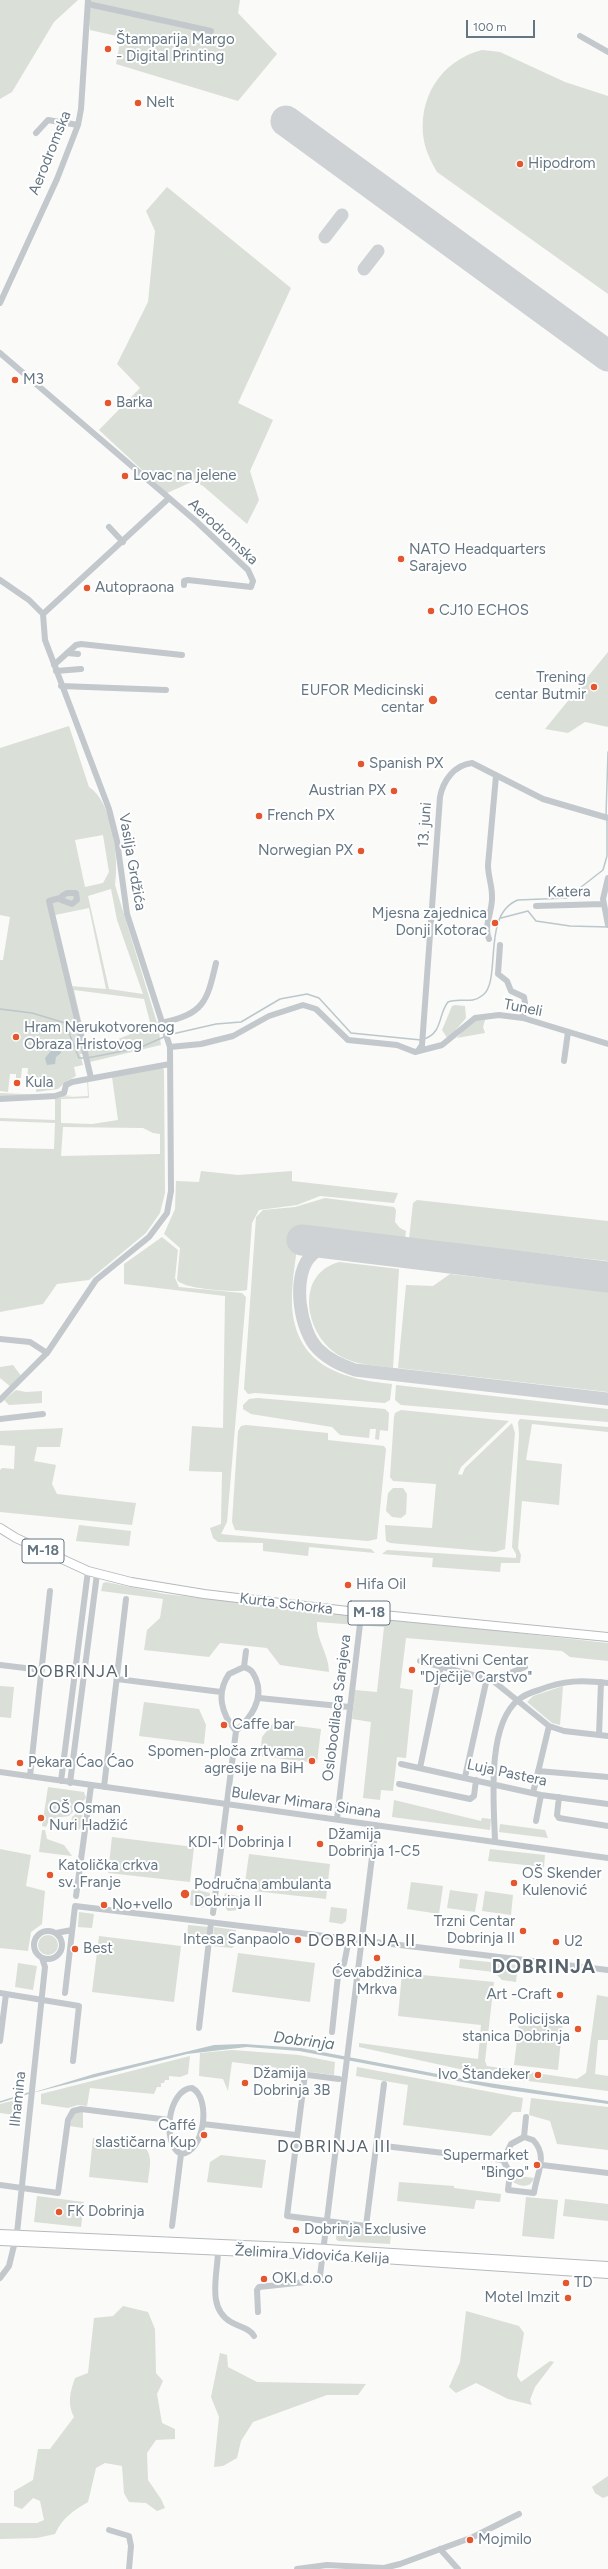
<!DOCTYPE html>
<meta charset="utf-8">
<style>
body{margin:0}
#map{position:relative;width:608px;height:2569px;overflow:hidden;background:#fafaf8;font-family:Figtree,sans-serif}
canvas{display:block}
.scale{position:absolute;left:466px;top:20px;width:69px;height:18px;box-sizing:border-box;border:2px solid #657683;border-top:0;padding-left:5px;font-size:12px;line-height:14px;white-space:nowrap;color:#657683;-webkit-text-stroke:3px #fff;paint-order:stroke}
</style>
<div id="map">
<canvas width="608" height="2569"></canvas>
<div class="scale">100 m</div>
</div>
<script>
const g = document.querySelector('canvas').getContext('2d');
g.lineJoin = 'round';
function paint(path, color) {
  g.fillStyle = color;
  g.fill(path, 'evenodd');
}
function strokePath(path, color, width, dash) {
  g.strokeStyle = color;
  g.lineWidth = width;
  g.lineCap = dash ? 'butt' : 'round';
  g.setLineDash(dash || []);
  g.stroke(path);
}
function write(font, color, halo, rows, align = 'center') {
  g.font = font + ' Figtree,sans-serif';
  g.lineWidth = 4;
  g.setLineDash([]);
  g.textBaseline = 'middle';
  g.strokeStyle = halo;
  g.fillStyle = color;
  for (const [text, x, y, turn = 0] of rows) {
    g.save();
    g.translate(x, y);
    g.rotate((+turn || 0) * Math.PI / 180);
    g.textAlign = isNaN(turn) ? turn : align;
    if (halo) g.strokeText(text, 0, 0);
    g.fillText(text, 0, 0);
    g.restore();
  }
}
const green = new Path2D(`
 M0 0H78L54 22 12 92 0 99Z
 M87 0H240L238 13 277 54 238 101 116 64 121 37 90 30Z
 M482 50 500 52 565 82 608 96V294L437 172C432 163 426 152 424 141 417 99 440 61 482 50Z
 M167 187 291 288 238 403 273 420 250 471 259 500 247 524 203 486 194 481 167 493 99 430 140 388 117 364 148 302 155 231 146 211Z
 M608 652V727L585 722 568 733 545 729Z
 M69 726 89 787C113 802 119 859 115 885L158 1026 161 1045 90 1062 87 1054H80L83 1065 74 1067 76 1076 67 1081 58 1089 36 1092 37 1081 27 1080 28 1068H22L21 1078H16V1074H10L8 1092 0 1091V960H3L10 917 0 915V748ZM103 835 109 872 103 883 85 887 75 840ZM111 889 117 920 143 994 109 989 88 896ZM89 908 106 989 70 986 55 915ZM74 990 144 999 151 1026 88 1051Z
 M455 1005 465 1006 466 1018 448 1039 442 1030 452 1006Z
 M486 1017 483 1027 485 1033 457 1038 470 1022Z
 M162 1067 164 1070 165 1193 160 1213 146 1233 89 1280 57 1284 43 1304 0 1312V1148L54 1149 55 1123 0 1121V1118L55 1120V1099L0 1101V1093L74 1096 51 1098 88 1096 87 1079ZM112 1077 118 1120 92 1124 61 1123V1099L89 1098 88 1080ZM63 1127 143 1128 153 1133 160 1134V1154L61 1156Z
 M201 1171 238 1175 292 1171V1181L398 1193 394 1203 320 1196 297 1205 259 1210 252 1223 247 1290C236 1293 183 1289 177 1280L180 1248 164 1234 175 1209 176 1181 199 1182Z
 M325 1198 394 1207 396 1210 395 1222 400 1228 406 1231 405 1239 300 1227C297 1253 291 1281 292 1306 296 1366 342 1379 392 1384L390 1400 385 1403 255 1393 248 1394 244 1389 256 1217 263 1210 295 1207Z
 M417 1200 608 1221V1261L409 1239 413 1203Z
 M162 1237 178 1250 175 1278 179 1287 242 1293 246 1297 227 1522 221 1534 371 1549 375 1553 309 1547 308 1556 263 1551V1543L218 1542 213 1538 210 1528 221 1524 222 1472 189 1471 192 1426 223 1428 225 1296 124 1284V1264Z
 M339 1262 399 1269 393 1368C372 1365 351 1365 334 1352 304 1329 296 1274 339 1262Z
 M450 1274 608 1292V1392L398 1368 406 1285 433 1286Z
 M13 1365 22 1377 11 1387 0 1378V1367Z
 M396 1385 608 1409V1422L401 1405 395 1400Z
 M16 1390 26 1392 42 1391V1403L9 1405 4 1400Z
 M258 1398 385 1409 389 1413 388 1431 380 1430 379 1440 375 1439 376 1429H370L369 1438 340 1435 332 1427 251 1414 243 1409V1405L249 1399Z
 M401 1410 509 1421 461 1467 458 1474 462 1475 465 1468 512 1423 515 1433 505 1549 495 1552 390 1543 386 1541 385 1525 432 1528 436 1484 393 1481 390 1477 394 1417 395 1413Z
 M520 1419 608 1427V1432L532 1424 526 1460 562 1464 559 1505 522 1501 518 1548 521 1555 520 1563H501L500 1572 432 1567 433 1558 382 1554 387 1550 516 1558V1554L512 1547 519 1435 518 1422Z
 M246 1425 328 1433V1440L384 1446 386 1449 377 1539 368 1541 235 1530 232 1522 238 1431 241 1426Z
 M63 1428 60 1447H37L34 1461 56 1465 52 1484 57 1494 136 1503 132 1525 0 1512V1470L2 1468 14 1469 15 1446 0 1445V1431Z
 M393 1488H403L407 1494 406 1514 401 1518 392 1517 386 1511 388 1493Z
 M79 1525 131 1531 129 1546 76 1541Z
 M106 1582 165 1594 608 1643V1661L570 1657 562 1651 406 1638 400 1688 413 1690 406 1758 397 1757 393 1791 381 1790 380 1800 363 1798 371 1722 352 1719 355 1690 377 1692 384 1627 317 1622C316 1640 329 1654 329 1672L280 1665 267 1648 220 1643 209 1657 144 1650 147 1630 160 1618 163 1599 101 1591 103 1583Z
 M0 1686 14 1687 11 1718 0 1717Z
 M563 1686 560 1725 552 1723 527 1702 533 1696Z
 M144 1702 199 1709 206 1725 204 1744 139 1736Z
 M273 1723 321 1729 317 1763 260 1756 262 1737Z
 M48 1787 84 1792 86 1798 69 1816 50 1819 46 1827 42 1826Z
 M394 1800 481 1821 482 1818 491 1819 490 1830 392 1817Z
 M83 1808 81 1828 77 1831 66 1830 65 1823H71L72 1817Z
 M500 1824 545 1830 548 1838 499 1832Z
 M42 1830H45L47 1839 64 1845 72 1856 39 1852Z
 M112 1837 194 1847 190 1882 108 1873Z
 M0 1849 31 1855 26 1886 45 1891 42 1924 31 1932 28 1951 0 1948Z
 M490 1849 545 1855 544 1867 488 1861Z
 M249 1854 330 1864 326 1899 244 1890Z
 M411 1882 443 1886 439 1914 407 1909Z
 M194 1889 210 1893 209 1903 202 1908 190 1905 191 1891Z
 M450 1890 478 1894 475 1912 447 1908Z
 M485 1891 513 1895 511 1915 482 1911Z
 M225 1893 241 1897 239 1910 228 1911 222 1903Z
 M331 1907 347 1909 346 1921 342 1924 329 1922Z
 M79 1912 94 1914 92 1928 78 1927Z
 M188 1925 209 1927 207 1945 187 1941Z
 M214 1927 236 1930 234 1946 232 1948 212 1946Z
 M38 1945a10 10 0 1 1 20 0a10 10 0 1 1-20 0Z
 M99 1936 181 1946 174 2002 92 1992Z
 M238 1953 315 1963 310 2002 232 1992Z
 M460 1959 518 1965 516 1982 502 1980 494 1972 459 1968Z
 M18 1963 37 1966 33 1990 15 1987Z
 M402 1973 494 1982 485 2061 487 2066 577 2079 586 2073 597 1995 608 1997V2040H598L595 2074 608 2076V2091L496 2077 359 2047V2043L478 2059 481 2025 398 2016Z
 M520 2015 563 2020 558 2070 514 2065Z
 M232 2050 299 2055 335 2062 334 2075 232 2062 228 2091 223 2079 199 2076 200 2053Z
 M190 2056 188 2074 180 2077 169 2076V2080H165L164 2083H161V2087H157L154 2094 90 2088 87 2106 78 2105 68 2108 41 2104V2094Z
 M357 2067 523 2098 521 2112H513L491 2136 403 2125 408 2085 356 2076Z
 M24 2098 21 2116 0 2113V2104Z
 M531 2098 608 2107V2150L557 2144 550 2121 529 2115Z
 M83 2111V2128L69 2126 74 2113Z
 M93 2138 141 2144C155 2154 149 2168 148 2183L89 2177Z
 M221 2155 266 2160 262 2188 207 2182 210 2162Z
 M511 2175 534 2178C531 2188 521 2187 513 2182Z
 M399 2182 454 2186V2188L501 2194 500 2202 476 2200 474 2209 397 2201Z
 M37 2196 84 2202 81 2227 34 2222Z
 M526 2197 558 2200 554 2239 522 2236Z
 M565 2199 608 2204V2221L563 2216Z
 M337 2225 391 2233 390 2244 338 2241 336 2239Z
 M123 2306 148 2312 155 2329 156 2373 163 2381 157 2394 162 2423 175 2429V2439L156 2440 147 2453 148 2480 161 2499 165 2508 157 2511 146 2503 129 2502 124 2493 122 2466 105 2463 96 2468 88 2502C73 2511 62 2518 55 2534L37 2538 0 2539V2523H37L44 2520 40 2501 33 2498 22 2509 14 2506V2491L33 2480 38 2449H50L74 2417C67 2404 70 2392 75 2378L88 2373 94 2318 113 2316Z
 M466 2311 519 2326 524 2333 517 2376 521 2382 550 2361 554 2362 535 2387 530 2400 532 2405 508 2399 476 2383 456 2393 449 2387 460 2362Z
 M220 2353 227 2355 228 2367 257 2382 366 2384 358 2395H327L253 2422 241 2441 237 2458 223 2466 214 2467 219 2417 211 2397Z
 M608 2476V2496L603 2498 595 2493 592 2487Z`);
const water = new Path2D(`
 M55 1046 60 1048 61 1053 56 1057 55 1064 47 1065 45 1058Z
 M244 2044 301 2048 469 2080 608 2101V2104L494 2088 299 2051 247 2047 187 2054 28 2094 94 2074 214 2045Z`);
const stream = new Path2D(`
 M606 816 608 752
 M501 918 528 911 536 921 570 926 608 927
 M0 1009 32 1013 65 1023 79 1058H84
 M168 1035 216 1024 241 1022 280 999 307 994 319 998 351 1033 421 1040
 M424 1039C443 1033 438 1014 448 1002 460 997 471 1005 483 995 502 980 481 914 518 900L567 898 603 870 607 856V820
 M87 1058 139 1048 164 1037
 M0 2102 29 2093`);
const taxiway = new Path2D(`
 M325 237 342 215
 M364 269 378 251
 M338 1244C328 1247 316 1248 309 1258 292 1279 300 1331 318 1349 329 1360 341 1365 355 1370L608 1399`);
const runway = new Path2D(`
 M286 121 608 356
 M302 1240 608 1277`);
const minor = new Path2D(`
 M88 4 211 31
 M580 36 608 52
 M36 133 48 120 78 125
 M0 303 57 179 78 125 81 109 88 0
 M0 353 197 522 248 570 253 581 251 587 188 580 184 581V585
 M109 527 123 542
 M0 580 29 600 43 614 45 640 109 809 117 841 127 914 170 1047 201 1044 233 1036 269 1016 303 1005 316 1009 348 1040 397 1045 415 1052 442 1045 475 1018 499 1015 523 1018 608 1044
 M43 614 168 499
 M67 653 78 654
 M54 665 76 645 81 644 182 655
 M56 671 81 669
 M61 686 166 690
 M608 878 603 899 608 925
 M67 893H76L77 900 72 904 61 900 62 896Z
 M60 898 49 901 91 1078
 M536 906 603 904
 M489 939C483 926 493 911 492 896 492 885 488 876 488 865L496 776
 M500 945 498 974 507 981 511 991 524 997 525 1003 523 1018
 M161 1023C204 1014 207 1002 216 963
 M418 1051 422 1045 440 797C443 781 454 765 472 763L543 799 608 818
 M564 1061 568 1032
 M0 1099 55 1096 64 1093 66 1085 72 1082 170 1064
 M0 1339 30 1342 47 1353
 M0 1400 47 1353 96 1280 149 1237 167 1213 171 1191 170 1047
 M0 1419 43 1414
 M420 1661 492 1680 549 1726 564 1731 608 1736
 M0 1665 42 1670
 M244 1667 246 1651
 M117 1679 221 1692
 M492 1680 525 1667
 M259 1698 349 1707
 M599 1735 601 1682
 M401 1764 541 1795 608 1804
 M420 1768 441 1667
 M538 1771 608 1777
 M0 1772 608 1858
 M30 1776 50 1591
 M465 1777 487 1678
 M61 1781 88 1571
 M70 1783 97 1574
 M399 1784 470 1799 474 1796 476 1780
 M104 1787 126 1599
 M533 1793 549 1726
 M559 1797 557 1815 559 1818 608 1826
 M337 1819 360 1624
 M536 1821 541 1795
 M495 1841C494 1805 486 1726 518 1700 524 1695 532 1692 539 1690 564 1680 582 1680 608 1683
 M76 1896 91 1786
 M213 1913 236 1731C251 1718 264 1699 256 1679 253 1672 251 1669 244 1667L229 1674C216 1693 221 1714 236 1731
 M34 1945a14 14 0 1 1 28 0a14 14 0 1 1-28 0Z
 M56 1933 72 1930
 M0 1993 79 2006 73 2061
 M65 1993 75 1906 608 1970
 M199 2028 211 1923
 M332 2032 339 1966 344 1964 349 1939
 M0 2041 6 1994
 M276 2073 277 2071 339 2079
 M305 2074 287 2216 366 2226 384 2084
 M192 2088C212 2098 204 2153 181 2154 161 2144 168 2089 192 2088Z
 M203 2124 296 2135
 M524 2137 533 2140C549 2156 536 2175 534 2193L508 2190 510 2173 503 2160 511 2144Z
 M524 2137 526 2117
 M376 2145 503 2160
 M542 2165 608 2173
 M0 2185 58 2193 68 2120 73 2111 81 2109 169 2120
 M172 2226 181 2154
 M218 2250C218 2274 206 2308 231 2322 239 2327 250 2328 254 2336
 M0 2278 9 2266 17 2233 45 1967 42 1958
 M258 2312 257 2290 259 2287 315 2281 320 2276 376 1825
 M109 2530 129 2536 131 2546 129 2569
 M440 2549 458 2569
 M297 2569 327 2565 384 2568 400 2564 473 2537 519 2514`);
const major = new Path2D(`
 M0 1528 16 1538 88 1571 131 1582 204 1594 373 1614 608 1637
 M0 2234 310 2248 608 2266
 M0 2241 338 2256 608 2274`);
const markers = [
 [108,49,4,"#e4572e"],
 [138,103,4,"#e4572e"],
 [520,164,4,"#e4572e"],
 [15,380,4,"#e4572e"],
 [108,403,4,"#e4572e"],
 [125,476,4,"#e4572e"],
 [401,559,4,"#e4572e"],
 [87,588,4,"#e4572e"],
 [431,611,4,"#e4572e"],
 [594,687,4,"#e4572e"],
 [433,700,5,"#e4572e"],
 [361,764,4,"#e4572e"],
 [394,791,4,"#e4572e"],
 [259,816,4,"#e4572e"],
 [361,851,4,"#e4572e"],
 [495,923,4,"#e4572e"],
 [16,1037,4,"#e4572e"],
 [17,1083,4,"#e4572e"],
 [348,1585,4,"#e4572e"],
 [412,1670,4,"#e4572e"],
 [224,1725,4,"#e4572e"],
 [312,1761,4,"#e4572e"],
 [20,1763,4,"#e4572e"],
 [41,1818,4,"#e4572e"],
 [240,1828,4,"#e4572e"],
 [320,1844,4,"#e4572e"],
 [50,1875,4,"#e4572e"],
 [514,1883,4,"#e4572e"],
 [185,1894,5,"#e4572e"],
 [104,1905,4,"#e4572e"],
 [523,1931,4,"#e4572e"],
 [298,1940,4,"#e4572e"],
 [556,1942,4,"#e4572e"],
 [75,1949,4,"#e4572e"],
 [377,1958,4,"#e4572e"],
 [560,1995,4,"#e4572e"],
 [578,2029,4,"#e4572e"],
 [538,2075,4,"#e4572e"],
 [245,2083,4,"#e4572e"],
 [204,2135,4,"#e4572e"],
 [537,2165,4,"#e4572e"],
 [59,2212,4,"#e4572e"],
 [296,2230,4,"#e4572e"],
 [264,2279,4,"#e4572e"],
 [566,2283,4,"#e4572e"],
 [568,2298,4,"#e4572e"],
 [470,2540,4,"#e4572e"]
];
const shields = [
 [43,1551,42],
 [369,1613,42]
];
const shieldNames = [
 ["M-18",43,1551],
 ["M-18",369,1613]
];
const poiNames = [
 ["Štamparija Margo",116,40],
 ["- Digital Printing",116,57],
 ["Nelt",146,103],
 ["Hipodrom",528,164],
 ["M3",23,380],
 ["Barka",116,403],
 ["Lovac na jelene",133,476],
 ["NATO Headquarters",409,550],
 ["Sarajevo",409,567],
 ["Autopraona",95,588],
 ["CJ10 ECHOS",439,611],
 ["Trening",586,678,"right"],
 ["centar Butmir",586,695,"right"],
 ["EUFOR Medicinski",424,691,"right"],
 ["centar",424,708,"right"],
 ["Spanish PX",369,764],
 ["Austrian PX",386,791,"right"],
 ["French PX",267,816],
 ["Norwegian PX",353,851,"right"],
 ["Mjesna zajednica",487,914,"right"],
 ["Donji Kotorac",487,931,"right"],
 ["Hram Nerukotvorenog",24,1028],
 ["Obraza Hristovog",24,1045],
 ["Kula",25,1083],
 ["Hifa Oil",356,1585],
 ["Kreativni Centar",420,1661],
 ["\"Dječije Carstvo\"",420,1678],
 ["Caffe bar",232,1725],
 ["Spomen-ploča zrtvama",304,1752,"right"],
 ["agresije na BiH",304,1769,"right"],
 ["Pekara Ćao Ćao",28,1763],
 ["OŠ Osman",49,1809],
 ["Nuri Hadžić",49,1826],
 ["Džamija",328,1835],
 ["Dobrinja 1-C5",328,1852],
 ["KDI-1 Dobrinja I",240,1843,"center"],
 ["Katolička crkva",58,1866],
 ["sv. Franje",58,1883],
 ["OŠ Skender",522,1874],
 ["Kulenović",522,1891],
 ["Područna ambulanta",194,1885],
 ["Dobrinja II",194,1902],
 ["No+vello",112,1905],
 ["Trzni Centar",515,1922,"right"],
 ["Dobrinja II",515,1939,"right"],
 ["Intesa Sanpaolo",290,1940,"right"],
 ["U2",564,1942],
 ["Best",83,1949],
 ["Ćevabdžinica",377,1973,"center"],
 ["Mrkva",377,1990,"center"],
 ["Art -Craft",552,1995,"right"],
 ["Policijska",570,2020,"right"],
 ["stanica Dobrinja",570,2037,"right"],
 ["Džamija",253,2074],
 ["Dobrinja 3B",253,2091],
 ["Ivo Štandeker",530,2075,"right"],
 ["Caffé",196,2126,"right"],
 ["slastičarna Kup",196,2143,"right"],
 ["Supermarket",529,2156,"right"],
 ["\"Bingo\"",529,2173,"right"],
 ["FK Dobrinja",67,2212],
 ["Dobrinja Exclusive",304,2230],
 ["OKI d.o.o",272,2279],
 ["TD",574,2283],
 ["Motel Imzit",560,2298,"right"],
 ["Mojmilo",478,2540]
];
const streetNames = [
 ["Aerodromska",50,153,-68],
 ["Aerodromska",223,532,43],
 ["13. juni",425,825,-86],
 ["Vasilja Grdžića",132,862,80],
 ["Katera",569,892,-1],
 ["Tuneli",523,1008,11],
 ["Kurta Schorka",286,1604,7],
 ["Oslobodilaca Sarajeva",337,1708,-83],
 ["Luja Pastera",507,1773,12],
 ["Bulevar Mimara Sinana",306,1803,8],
 ["Ilhamina",18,2099,-84],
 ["Želimira Vidovića Kelija",312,2255,3]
];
const waterNames = [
 ["Dobrinja",304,2041,7]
];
const quarterNames = [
 ["DOBRINJA I",78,1672],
 ["DOBRINJA II",362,1941],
 ["DOBRINJA III",334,2147]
];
const districtNames = [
 ["DOBRINJA",544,1967]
];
paint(green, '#dadfd7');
paint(water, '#bbc7cb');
strokePath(stream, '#bbc7cb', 1.5);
strokePath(taxiway, '#ced2d4', 13);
strokePath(runway, '#ced2d4', 31);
strokePath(major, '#b5babe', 10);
strokePath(minor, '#c3c8cc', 6);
strokePath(major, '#fff', 8);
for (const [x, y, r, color] of markers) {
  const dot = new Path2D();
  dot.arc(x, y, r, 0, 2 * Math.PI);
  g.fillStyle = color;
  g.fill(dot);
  strokePath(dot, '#fff', 1.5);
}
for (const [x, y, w] of shields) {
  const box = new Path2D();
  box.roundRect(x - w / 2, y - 12, w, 24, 3);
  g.fillStyle = '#fff';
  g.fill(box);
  strokePath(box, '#657683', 1);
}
write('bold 14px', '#657683', null, shieldNames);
write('15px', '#657683', '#fff', poiNames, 'left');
write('15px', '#657683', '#fff', streetNames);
write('italic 16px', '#60757c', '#fff', waterNames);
g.letterSpacing = '1px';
write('17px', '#57646e', '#fff', quarterNames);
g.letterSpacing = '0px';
g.letterSpacing = '1px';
write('bold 19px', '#57646e', '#fff', districtNames);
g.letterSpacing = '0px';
</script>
